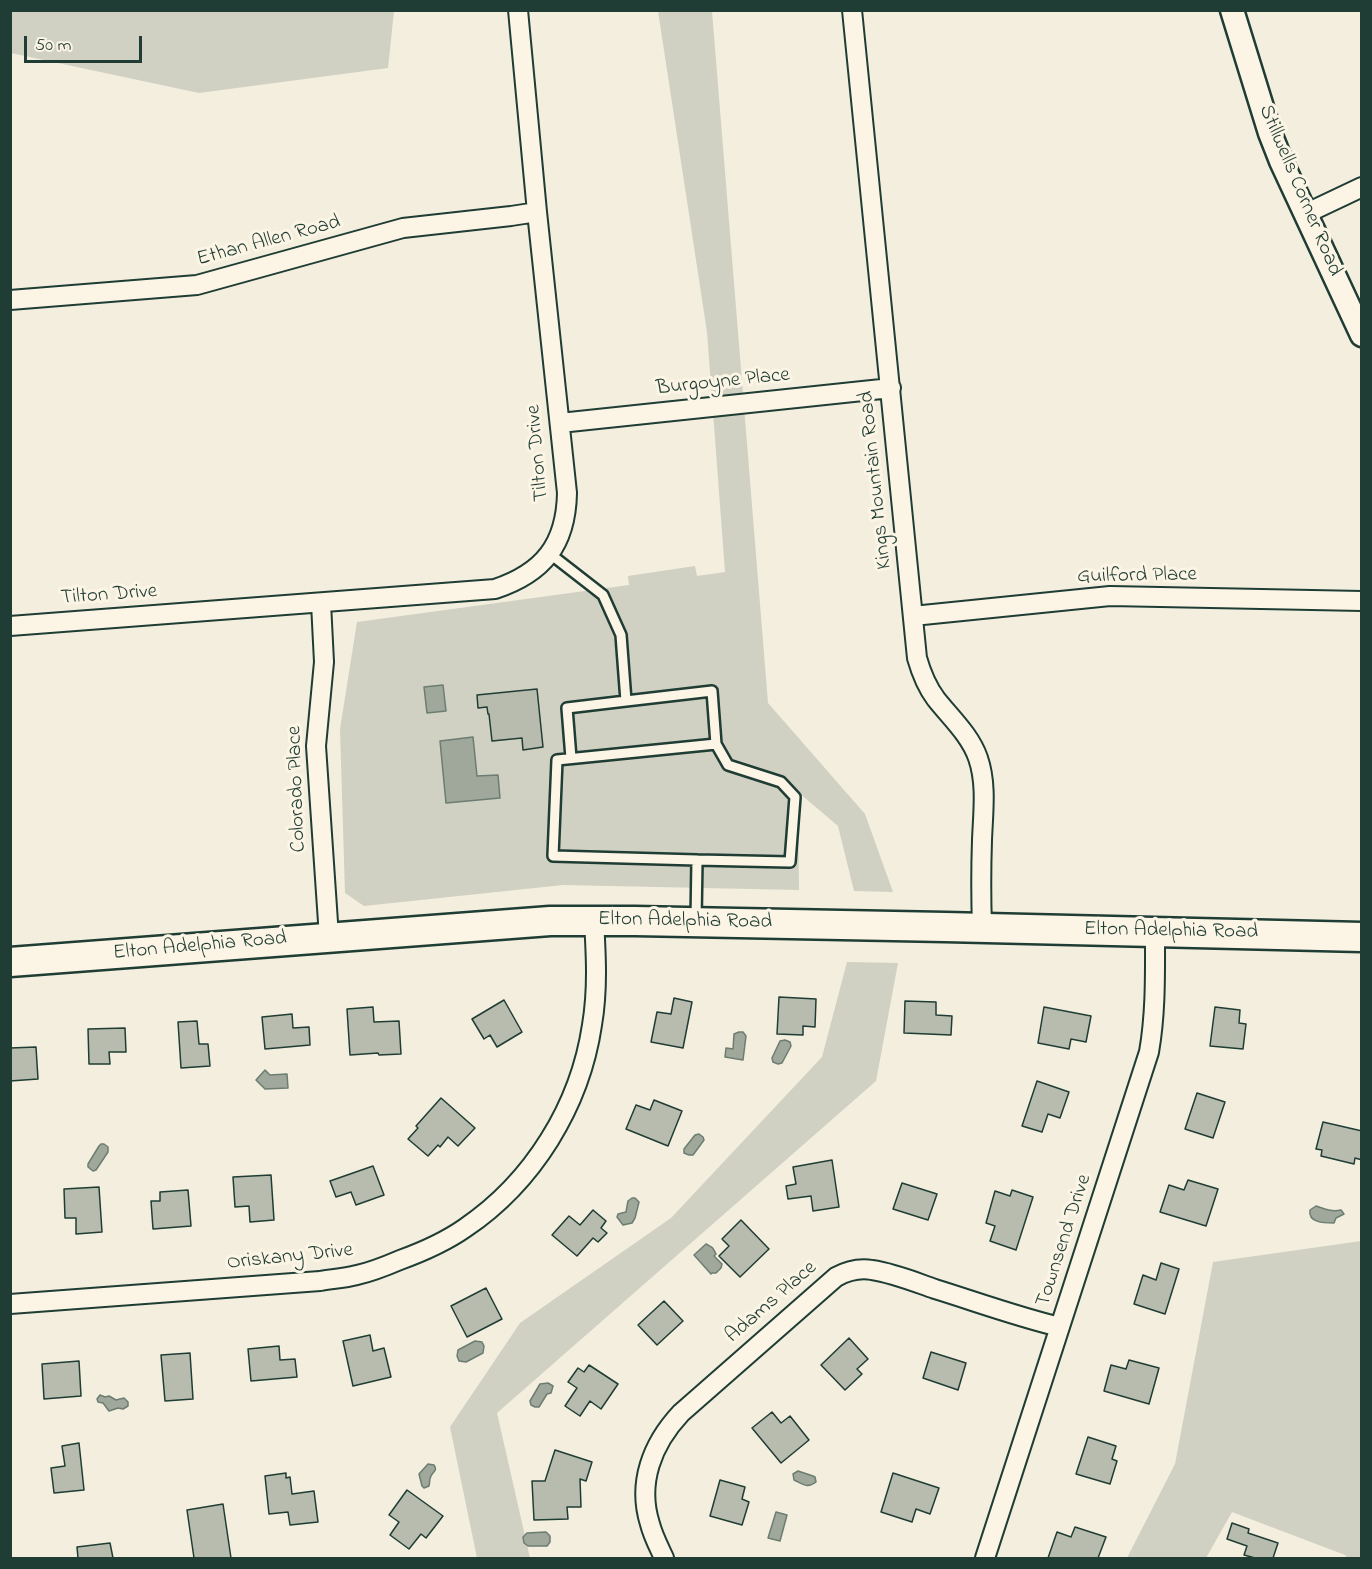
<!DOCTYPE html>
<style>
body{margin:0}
#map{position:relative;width:1372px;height:1569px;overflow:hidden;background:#f3eede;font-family:"Indie Flower",sans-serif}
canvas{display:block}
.frame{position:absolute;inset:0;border:12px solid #1f3d34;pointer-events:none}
.scale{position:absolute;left:24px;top:36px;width:118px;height:27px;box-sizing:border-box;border:3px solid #1f3d34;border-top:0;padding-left:8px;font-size:18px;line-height:21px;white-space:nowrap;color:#1f3d34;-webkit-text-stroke:4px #fcf5e5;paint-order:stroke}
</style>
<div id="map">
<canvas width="1372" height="1569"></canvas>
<div class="frame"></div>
<div class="scale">50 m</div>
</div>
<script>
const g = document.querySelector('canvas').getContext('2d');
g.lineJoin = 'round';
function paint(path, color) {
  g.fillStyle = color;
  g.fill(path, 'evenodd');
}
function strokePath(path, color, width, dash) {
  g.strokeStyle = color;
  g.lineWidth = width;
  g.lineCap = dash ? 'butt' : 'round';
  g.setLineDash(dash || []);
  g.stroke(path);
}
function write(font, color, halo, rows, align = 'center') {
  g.font = font + ' "Indie Flower",sans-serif';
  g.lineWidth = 6;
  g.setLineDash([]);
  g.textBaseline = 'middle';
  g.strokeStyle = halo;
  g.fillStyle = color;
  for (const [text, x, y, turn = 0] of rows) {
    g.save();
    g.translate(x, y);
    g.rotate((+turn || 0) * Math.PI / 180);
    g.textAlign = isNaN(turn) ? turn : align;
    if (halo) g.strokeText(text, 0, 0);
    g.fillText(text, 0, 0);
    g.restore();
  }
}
const green = new Path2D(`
 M11 10H394V11L388 68 199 93 11 53Z
 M658 11H712L768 703 865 814 893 892 854 891 838 826 798 792 799 890 563 885 364 906 345 893 340 729 357 622 629 585 628 576 695 566 697 576 725 572 707 332Z
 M847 962 898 963 876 1081 497 1413 530 1558H477L450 1427 520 1323 671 1218 822 1057Z
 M1361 1241V1558H1347L1345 1555 1232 1512 1206 1558H1127L1175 1464 1213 1262Z`);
const water = new Path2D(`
 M443 685 446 711 427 713 424 687Z
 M473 737 477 776 498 775 500 798 446 803 440 741Z
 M739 1032H743L746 1036 743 1060 725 1057 726 1048 733 1049 734 1034Z
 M785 1040 790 1042 791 1046 782 1063 778 1064 773 1062 772 1058 780 1041Z
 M265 1070 270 1075 287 1074 288 1088 265 1089 256 1080Z
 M699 1134 703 1137 704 1140 693 1155H689L684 1153V1149L695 1135Z
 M101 1144H104L108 1147V1152L96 1170 93 1171 88 1167V1164L99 1146Z
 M632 1198H635L639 1202 635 1218 632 1223 623 1225 617 1217 618 1214 626 1212 628 1201Z
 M1316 1206C1325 1209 1331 1212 1341 1210L1344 1214 1336 1218 1334 1223C1324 1223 1308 1223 1310 1210Z
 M706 1244C713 1248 712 1246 716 1254L714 1256 722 1264 721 1268 716 1273H712L711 1274 694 1255Z
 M475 1341 482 1342 484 1346 483 1353 466 1362 459 1361 457 1356 458 1350Z
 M548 1383 553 1386 551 1393 547 1394 539 1407H535L531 1405 530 1401 540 1384Z
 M100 1395 105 1397 109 1396 116 1400 124 1398 128 1402V1406L123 1409 118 1408 109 1411 103 1403 98 1402 97 1399Z
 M428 1464 434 1465C438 1471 433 1471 431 1476 429 1479 430 1483 429 1486L424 1488 422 1486 419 1474Z
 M798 1471 813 1476 815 1477 816 1482C807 1489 803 1484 794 1480L793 1474Z
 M776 1512 787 1515 780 1541 768 1538Z
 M546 1532 550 1536V1542L547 1546H528L524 1543 523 1537 527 1533Z`);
const building = new Path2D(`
 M537 689 543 747 523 750 522 738 492 741 489 714H488L487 707 478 708 477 695Z
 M779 997 816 999 815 1027 803 1026V1035L777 1034Z
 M674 998 692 1002 683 1048 651 1042 657 1012 671 1014Z
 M504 1000 522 1032 497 1047 490 1035 484 1039 472 1019Z
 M905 1001 936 1002V1015L952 1016 951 1035 904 1033Z
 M373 1007 374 1022 399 1021 401 1054 379 1055 378 1053 350 1055 347 1009Z
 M1044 1007 1091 1016 1086 1042 1071 1039 1069 1049 1038 1043Z
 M1215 1007 1240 1010 1239 1023 1246 1024 1243 1049 1210 1046Z
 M292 1014 293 1028 309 1027 310 1045 265 1049 262 1017Z
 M197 1021 199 1044H208L210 1066 181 1068 178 1022Z
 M125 1028 126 1052H109L110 1064H89L88 1029Z
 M36 1047 38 1079 10 1081V1048Z
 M1037 1081 1069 1092 1060 1118 1048 1114 1042 1132 1022 1126Z
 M1197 1093 1225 1102 1213 1138 1185 1129Z
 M441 1098 475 1128 458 1146 448 1137 440 1147 438 1145 428 1156 408 1139 418 1128 416 1126Z
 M654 1100 682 1111 668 1146 626 1129 636 1105 650 1110Z
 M1323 1122 1362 1131V1160L1355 1158 1354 1164 1321 1156 1322 1150 1316 1149Z
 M832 1160 839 1207 813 1211 811 1196 788 1199 786 1186 796 1184 793 1167Z
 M373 1166 384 1195 356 1205 351 1192 336 1197 330 1181Z
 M271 1175 274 1220 250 1222 249 1206 235 1207 233 1177Z
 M1188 1180 1218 1189 1206 1226 1160 1212 1169 1185 1184 1190Z
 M902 1183 937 1194 928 1220 893 1209Z
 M99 1187 102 1232 76 1234V1218H65L64 1189Z
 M188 1190 191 1226 153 1229 151 1201H160V1192Z
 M1012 1190 1033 1197 1016 1250 990 1241 995 1226 986 1223 995 1191 1010 1196Z
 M593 1210 606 1221 601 1228 607 1233 598 1242 593 1238 577 1256 552 1235 569 1216 580 1225Z
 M741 1220 769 1249 740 1277 719 1256 729 1246 722 1239Z
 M1161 1263 1179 1269 1165 1314 1134 1304 1143 1275 1156 1280Z
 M486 1288 502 1319 467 1337 451 1306Z
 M664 1301 683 1321 657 1345 638 1325Z
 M370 1335 373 1351 384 1348 391 1377 353 1386 343 1341Z
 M849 1338 868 1359 857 1369 862 1374 845 1390 821 1365Z
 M279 1346 280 1360 295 1359 297 1377 251 1381 248 1349Z
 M931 1352 966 1363 958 1390 923 1378Z
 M190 1353 193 1399 165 1401 161 1355Z
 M1129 1360 1159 1368 1149 1404 1104 1391 1111 1365 1126 1369Z
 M79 1361 81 1396 44 1399 42 1364Z
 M589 1365 618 1384 601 1409 590 1401 580 1416 565 1406 577 1388 568 1382 578 1368 584 1372Z
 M772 1412 781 1423 790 1416 809 1440 781 1463 752 1428Z
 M1088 1437 1116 1446 1112 1459 1117 1461 1110 1484 1076 1474Z
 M79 1443 84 1490 54 1493 51 1468 65 1466 62 1446Z
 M555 1450 592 1462 586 1481 580 1479 581 1507H567L568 1519 534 1520 532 1481H545Z
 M286 1473V1478L290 1477 292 1494 314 1491 318 1522 290 1525 288 1512 269 1514 265 1476Z
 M893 1473 939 1488 930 1514 916 1509 912 1522 881 1512Z
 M720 1480 745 1487 742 1499 749 1502 742 1525 710 1516Z
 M407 1490 443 1516 426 1538 421 1534 409 1549 390 1535 399 1522 389 1515Z
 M223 1504 231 1558H194L187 1510Z
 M1232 1523 1249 1529 1248 1533 1278 1543 1273 1558H1255L1244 1555 1247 1546 1227 1539Z
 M1075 1527 1106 1537 1098 1558H1048L1057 1532 1071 1537Z
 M110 1543 113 1558H78L77 1547Z`);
const service = new Path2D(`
 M549 553 603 595 621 635 626 701 712 691 716 744 557 760 553 856 697 860 696 920
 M571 758 567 708 626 701
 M697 860 790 862 795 797 781 782 728 765 716 744`);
const minor = new Path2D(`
 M852 10 917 658C921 672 927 687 936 699 951 718 970 735 978 758 987 784 983 813 982 840 981 869 981 898 982 927
 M1305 214 1362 187
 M10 300 197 285 403 228 511 216 537 212
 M560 423 891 388
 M321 603 324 662 316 746 329 937
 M913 616 1110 596 1362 601
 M10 626 495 589C543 573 566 545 567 493L537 212 518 10
 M10 1304 320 1281C332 1279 345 1278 357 1275 371 1272 386 1266 400 1260 422 1252 445 1242 465 1228 533 1182 580 1106 592 1025 598 990 596 955 594 920
 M664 1558C659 1547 653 1536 650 1524 637 1483 652 1444 681 1413L836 1277C847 1271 860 1268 872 1270 893 1273 915 1282 935 1289 977 1302 1018 1317 1060 1327
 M985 1558 1149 1052C1156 1012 1155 972 1155 931`);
const tertiary = new Path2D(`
 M1232 10 1270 133 1281 161 1362 335`);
const primary = new Path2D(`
 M10 962 550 921H635L945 927 1362 937`);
const streetNames = [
 ["Stillwells Corner Road",1299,191,67],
 ["Ethan Allen Road",269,242,-15],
 ["Burgoyne Place",723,383,-6],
 ["Tilton Drive",539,453,-95],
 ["Kings Mountain Road",877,480,-96],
 ["Guilford Place",1137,577,-1],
 ["Tilton Drive",109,596,-4],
 ["Colorado Place",298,789,-92],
 ["Elton Adelphia Road",685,922,1],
 ["Elton Adelphia Road",1171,932,1],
 ["Elton Adelphia Road",200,947,-5],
 ["Townsend Drive",1065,1241,-72],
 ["Oriskany Drive",290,1258,-6],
 ["Adams Place",772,1303,-41]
];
paint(green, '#d0d1c2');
paint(water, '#a0a89b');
strokePath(water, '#6c7d72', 1.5);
paint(building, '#b8bcae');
strokePath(building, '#1f3d34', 1.5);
strokePath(service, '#1f3d34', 14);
strokePath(minor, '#1f3d34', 22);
strokePath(tertiary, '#1f3d34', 27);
strokePath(primary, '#1f3d34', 33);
strokePath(service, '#fcf5e5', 9);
strokePath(minor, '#fcf5e5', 18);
strokePath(tertiary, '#fcf5e5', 22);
strokePath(primary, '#fcf5e5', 28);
write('21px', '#1f3d34', '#fcf5e5', streetNames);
</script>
